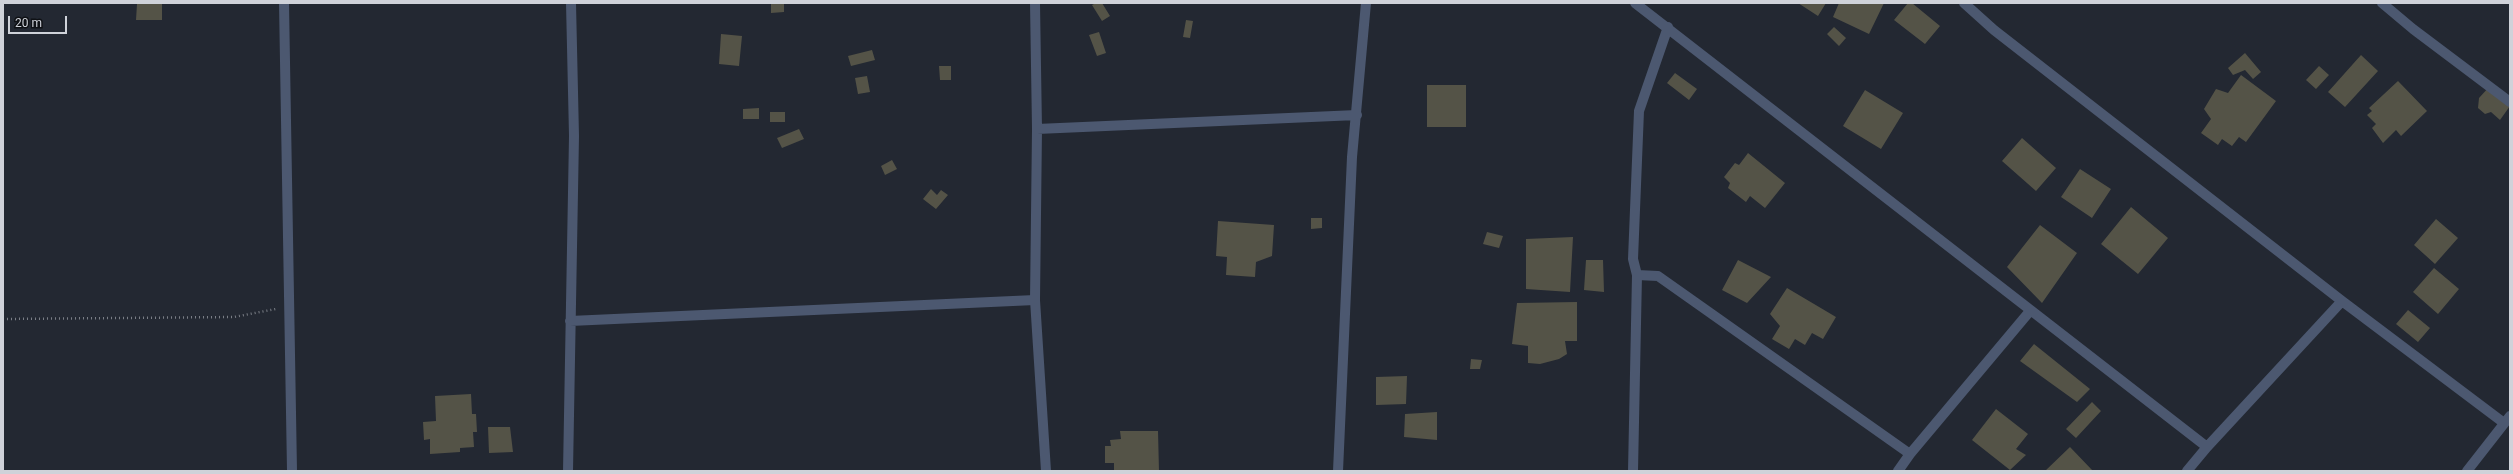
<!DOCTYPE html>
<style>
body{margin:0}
#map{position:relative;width:2513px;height:474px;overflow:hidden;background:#232832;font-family:Roboto,sans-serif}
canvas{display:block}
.frame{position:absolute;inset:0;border:4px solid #cfd2d9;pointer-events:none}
.scale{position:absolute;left:8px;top:16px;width:59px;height:18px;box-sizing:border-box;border:2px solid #cfd2d9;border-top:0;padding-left:5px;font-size:12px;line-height:14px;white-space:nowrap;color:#cfd2d9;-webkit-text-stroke:3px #0f1115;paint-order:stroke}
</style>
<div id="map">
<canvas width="2513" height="474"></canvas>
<div class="frame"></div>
<div class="scale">20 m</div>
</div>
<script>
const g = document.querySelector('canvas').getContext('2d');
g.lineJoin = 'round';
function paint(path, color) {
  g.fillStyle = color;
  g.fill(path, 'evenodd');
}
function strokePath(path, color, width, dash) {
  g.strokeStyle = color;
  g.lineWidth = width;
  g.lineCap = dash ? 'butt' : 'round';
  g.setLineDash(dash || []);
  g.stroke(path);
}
const building = new Path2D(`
 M139 3H162V20H136L137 4Z
 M771 3H784V12L771 13Z
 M1096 3H1102L1110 16 1102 21 1092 5Z
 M1798 3H1826L1818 16Z
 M1839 3H1884L1869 34 1833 17Z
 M1908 3H1912L1940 26 1925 44 1894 20Z
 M1186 20 1193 21 1190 38 1183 37Z
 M1834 27 1846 38 1839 46 1827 34Z
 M1099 32 1106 53 1097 56 1089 35Z
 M721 34 742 36 739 66 719 64Z
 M872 50 875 60 851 66 848 56Z
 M2245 53 2261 72 2253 79 2245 70 2233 75 2228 68Z
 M2361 55 2378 71 2345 107 2328 92Z
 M939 66H951V80H940Z
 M2319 66 2329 75 2316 89 2306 80Z
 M1675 73 1697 89 1689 100 1667 83Z
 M2241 75 2276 101 2246 142 2239 137 2232 146 2222 139 2218 145 2201 133 2211 119 2204 109 2216 89 2228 93Z
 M867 76 870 92 858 94 855 78Z
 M2398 81 2427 111 2401 136 2396 130 2383 143 2372 128 2376 124 2367 115 2372 111 2369 108Z
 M1427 85H1466V127H1427Z
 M2489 87 2510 106 2500 120 2491 112 2485 114 2478 108 2479 98Z
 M1865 90 1903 113 1881 149 1843 126Z
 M759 108V119H743V109Z
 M770 112H785V122H770Z
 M799 129 804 139 782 148 777 138Z
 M2022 138 2056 168 2036 191 2002 161Z
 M1748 153 1785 183 1765 208 1750 196 1746 202 1728 188 1730 183 1724 177 1735 163 1739 165Z
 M892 160 897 169 885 175 881 166Z
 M2080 169 2111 189 2092 218 2061 197Z
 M931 189 937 195 941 190 948 195 936 209 923 199Z
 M2131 207 2168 238 2138 274 2101 244Z
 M1311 218H1322V228L1311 229Z
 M2436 219 2458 238 2435 264 2414 245Z
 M1218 221 1274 225 1272 256 1256 262 1255 277 1226 275 1227 257 1216 256Z
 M2040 225 2077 253 2042 303 2007 267Z
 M1487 232 1503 236 1499 248 1483 244Z
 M1573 237 1570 292 1526 289V239Z
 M1586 260H1603L1604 292 1584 290Z
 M1738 260 1771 277 1747 303 1722 290Z
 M2434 268 2459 289 2438 314 2413 292Z
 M1787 288 1836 317 1823 339 1812 333 1805 345 1795 339 1789 349 1772 339 1780 326 1770 314Z
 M1577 302V341H1565L1567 354 1559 359 1540 364 1528 363V346L1512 344 1517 303Z
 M2408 310 2430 328 2418 342 2396 324Z
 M2034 344 2090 389 2077 402 2020 361Z
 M1471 359 1482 360 1480 369H1470Z
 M1407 376 1406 404 1376 405V377Z
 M471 394 472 414H476L477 432H473L474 447 460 448V452L430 454V439L424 440 423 422 436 421 435 396Z
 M2092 402 2101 411 2076 438 2066 429Z
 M1996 409 2028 434 2016 449 2026 455 2010 470 1972 440Z
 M1437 412V440L1404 437 1405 414Z
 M488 427H510L513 452 489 453Z
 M1120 431H1158L1159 471H1114V463H1105V446H1111L1110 440 1121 439Z
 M2070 447 2093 471H2045Z`);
const path = new Path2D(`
 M3 319 234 317 276 309`);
const street = new Path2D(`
 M284 3 292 471
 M1035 3 1037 129 1035 300 1046 471
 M1635 3 2207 447
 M1964 3 1994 30 2342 301 2504 423
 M2382 3 2413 29 2510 102
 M1037 129 1357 115
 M1637 275 1658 276 1910 454
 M570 321 1035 300
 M568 471 574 136 571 3
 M1338 471 1352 157 1366 3
 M1633 471 1637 275 1633 259 1639 111 1668 27
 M1898 471 1910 454 2030 311
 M2187 471 2207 447 2342 301
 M2467 471 2510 416`);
paint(building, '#545347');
strokePath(path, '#7a7e86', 2.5, [1, 3]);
strokePath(street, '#4c5870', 10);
</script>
